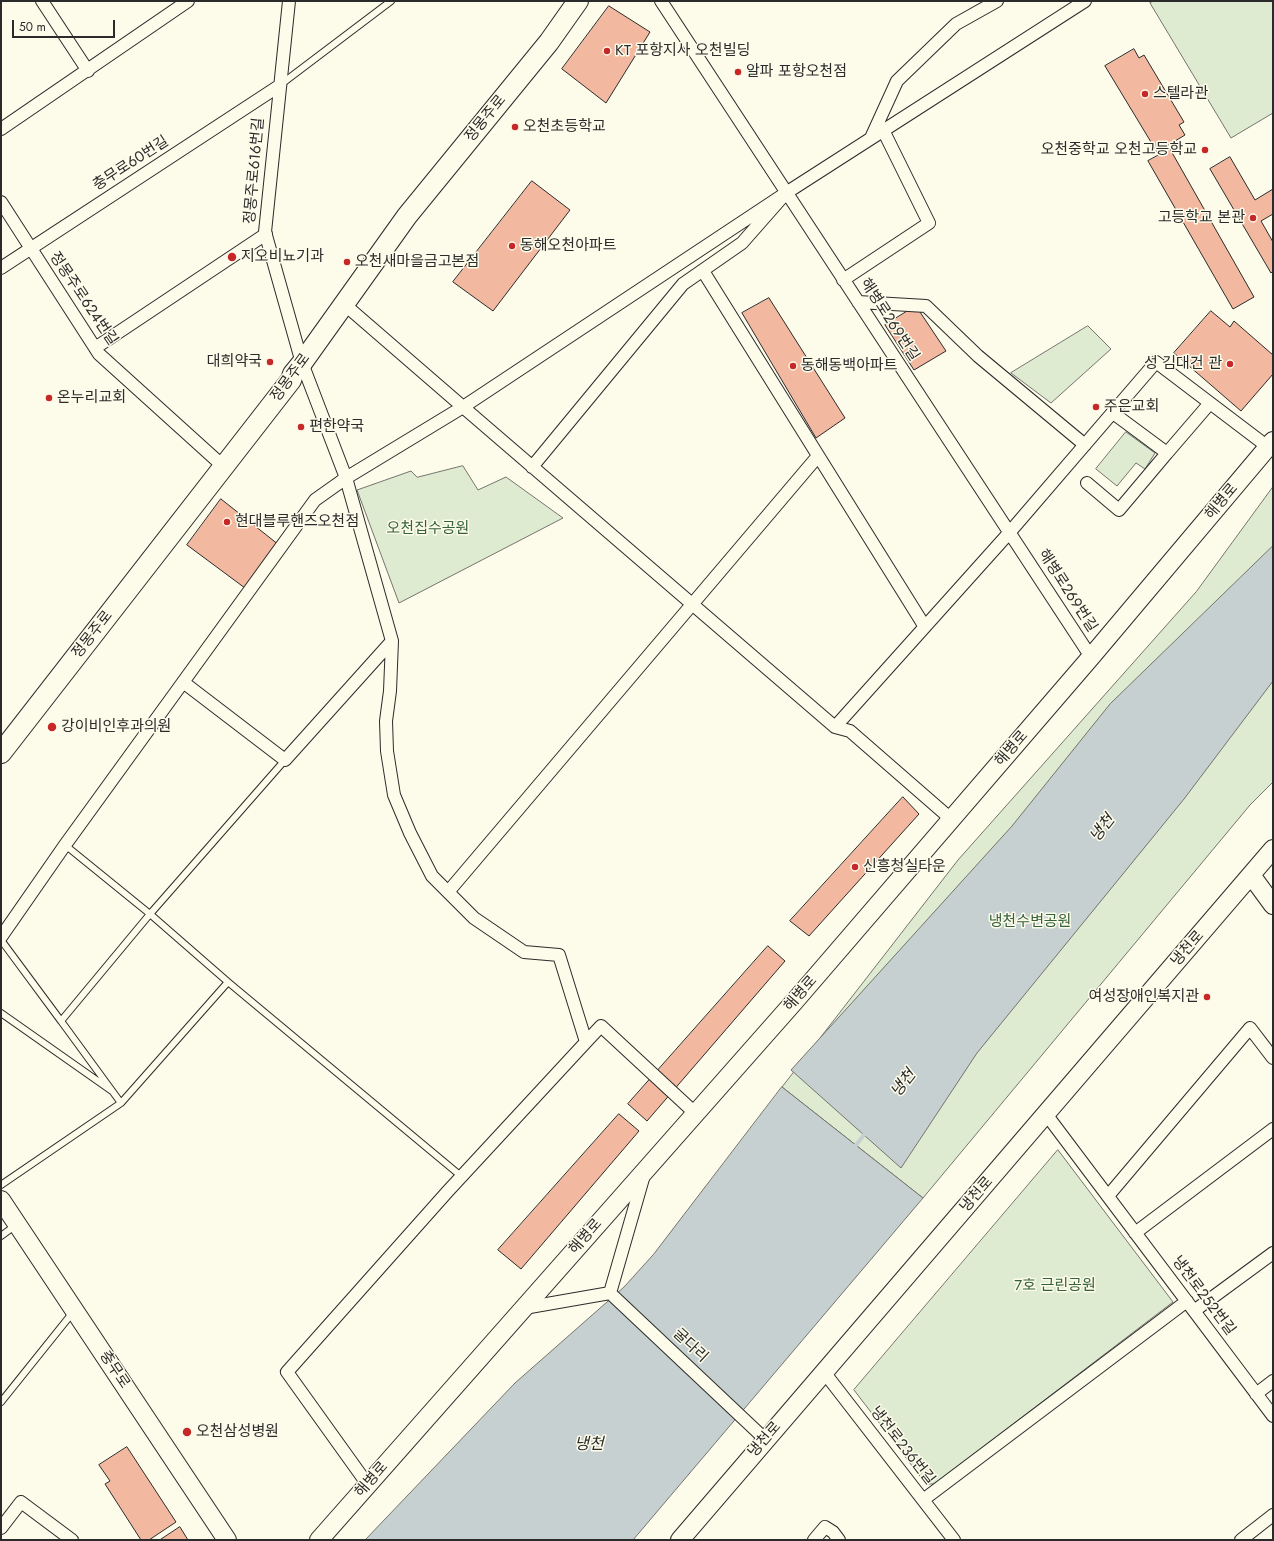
<!DOCTYPE html>
<meta charset="utf-8">
<style>
body{margin:0}
#map{position:relative;width:1274px;height:1541px;overflow:hidden;background:#fdfbea;font-family:Jost,sans-serif}
canvas{display:block}
.frame{position:absolute;inset:0;border:2px solid #2b2b2b;pointer-events:none}
.scale{position:absolute;left:12px;top:20px;width:103px;height:18px;box-sizing:border-box;border:2px solid #2b2b2b;border-top:0;padding-left:5px;font-size:12px;line-height:14px;white-space:nowrap;color:#2b2b2b;-webkit-text-stroke:3px #fdfbea;paint-order:stroke}
</style>
<div id="map">
<canvas width="1274" height="1541"></canvas>
<div class="frame"></div>
<div class="scale">50 m</div>
</div>
<script>
const g = document.querySelector('canvas').getContext('2d');
g.lineJoin = 'round';
function paint(path, color) {
  g.fillStyle = color;
  g.fill(path, 'evenodd');
}
function strokePath(path, color, width, dash) {
  g.strokeStyle = color;
  g.lineWidth = width;
  g.lineCap = dash ? 'butt' : 'round';
  g.setLineDash(dash || []);
  g.stroke(path);
}
function write(font, color, halo, rows, align = 'center') {
  g.font = font + ' Jost,"Noto Sans KR",sans-serif';
  g.lineWidth = 3;
  g.setLineDash([]);
  g.textBaseline = 'middle';
  g.strokeStyle = halo;
  g.fillStyle = color;
  for (const [text, x, y, turn = 0] of rows) {
    g.save();
    g.translate(x, y);
    g.rotate((+turn || 0) * Math.PI / 180);
    g.textAlign = isNaN(turn) ? turn : align;
    if (halo) g.strokeText(text, 0, 0);
    g.fillText(text, 0, 0);
    g.restore();
  }
}
const green = new Path2D(`
 M1154 1H1273V113L1231 138 1150 3Z
 M1088 326 1111 349 1051 403 1011 373Z
 M1126 432 1155 453 1145 469 1136 463 1117 486 1096 469Z
 M463 466 478 490 506 477 563 518 399 603 357 490 411 471 417 477Z
 M1273 487V782L1250 805 923 1198 782 1087 958 860 1196 592Z
 M1058 1150 1173 1302 937 1482 933 1484H926L854 1390Z`);
const water = new Path2D(`
 M1273 546V681L1184 799 977 1053 901 1168 791 1070 1012 826 1110 704Z
 M782 1087 923 1198 633 1540H365L515 1383 624 1287 653 1255Z`);
const stream = new Path2D(`
 M853 1149 867 1131`);
const building = new Path2D(`
 M609 6 650 32 606 103 562 69Z
 M1134 49 1139 58 1144 55 1184 122 1179 125 1185 135 1157 152 1105 66Z
 M1170 149 1254 297 1233 309 1148 161Z
 M1230 157 1255 200 1273 189V214L1261 221 1273 242V271L1271 273 1210 169Z
 M532 181 570 210 493 311 453 282Z
 M769 298 845 418 816 438 742 313Z
 M916 306 946 351 914 370 885 325Z
 M1211 311 1230 327 1234 321 1273 355V374L1241 411 1174 353Z
 M221 499 279 545 249 591 187 545Z
 M903 797 919 814 809 936 790 921Z
 M768 946 785 961 647 1121 628 1104Z
 M619 1114 639 1131 521 1269 498 1250Z
 M127 1447 176 1522 149 1540H141L105 1484 110 1481 99 1465Z
 M180 1527 188 1540H160Z`);
const lane = new Path2D(`
 M280 85 391 1
 M65 845 150 914 228 982 461 1176
 M1 940 61 1021 150 914 285 760
 M1 1013 112 1091
 M61 1021 121 1103
 M1 1185 121 1103 228 982
 M1 1236 16 1225
 M1 1402 74 1311`);
const street = new Path2D(`
 M42 1 88 71
 M289 1 265 232 302 363 346 478 463 407 835 727 1009 533 1156 362 1268 447
 M661 1 1091 657
 M1 129 188 1
 M871 138 897 81 956 24 997 1
 M786 193 1085 1
 M1 202 99 354 224 467
 M1 268 279 86
 M703 271 925 627
 M843 280 929 223 883 130
 M858 302 926 306 978 356 1085 445
 M344 304 463 407 786 193 742 243 683 284 532 467
 M95 348 266 234
 M1167 453 1210 403
 M1087 483 1119 510 1167 453 1113 413
 M183 682 285 760 392 641
 M835 727 850 731 951 819
 M448 892 818 456
 M1 937 65 845 315 500 346 478 392 641 390 691 386 721 387 751 394 795 410 833 432 876 474 918 524 952 559 955 586 1042 448 1191 287 1372 368 1485
 M586 1042 601 1026 696 1114
 M1046 1114 1273 1416
 M1108 1196 1250 1028 1273 1058
 M1135 1233 1273 1129
 M610 1293 766 1440
 M610 1293 644 1175
 M524 1308 610 1293
 M1194 1311 1273 1253
 M824 1372 954 1540
 M1256 1394 1273 1381
 M923 1500 1187 1301
 M1 1528 21 1502 72 1540
 M814 1540 825 1527 833 1532 839 1540
 M1241 1540 1273 1515`);
const secondary = new Path2D(`
 M1251 875 1273 905
 M1 1200 227 1540
 M319 1540 794 1002 1091 657 1273 441
 M680 1540 1273 849`);
const primary = new Path2D(`
 M1 753 291 380 293 374 302 363 407 216 549 42 578 1`);
const markers = [
 [607,51,4,"#c62828"],
 [738,72,4,"#c62828"],
 [1145,94,4,"#c62828"],
 [515,127,4,"#c62828"],
 [1205,150,4,"#c62828"],
 [1253,218,4,"#c62828"],
 [512,246,4,"#c62828"],
 [232,257,5,"#c62828"],
 [347,262,4,"#c62828"],
 [270,362,4,"#c62828"],
 [1230,364,4,"#c62828"],
 [793,366,4,"#c62828"],
 [49,398,4,"#c62828"],
 [1096,407,4,"#c62828"],
 [301,427,4,"#c62828"],
 [227,522,4,"#c62828"],
 [52,727,5,"#c62828"],
 [855,867,4,"#c62828"],
 [1207,997,4,"#c62828"],
 [187,1432,5,"#c62828"]
];
const poiNames = [
 ["KT 포항지사 오천빌딩",615,51],
 ["알파 포항오천점",746,72],
 ["스텔라관",1153,94],
 ["오천초등학교",523,127],
 ["오천중학교 오천고등학교",1197,150,"right"],
 ["고등학교 본관",1245,218,"right"],
 ["동해오천아파트",520,246],
 ["지오비뇨기과",241,257],
 ["오천새마을금고본점",355,262],
 ["대희약국",262,362,"right"],
 ["성 김대건 관",1222,364,"right"],
 ["동해동백아파트",801,366],
 ["온누리교회",57,398],
 ["주은교회",1104,407],
 ["편한약국",309,427],
 ["현대블루핸즈오천점",235,522],
 ["강이비인후과의원",61,727],
 ["신흥청실타운",863,867],
 ["여성장애인복지관",1199,997,"right"],
 ["오천삼성병원",196,1432]
];
const streetNames = [
 ["정몽주로",486,119,-51],
 ["충무로60번길",131,164,-33],
 ["정몽주로616번길",255,171,-85],
 ["정몽주로624번길",83,299,56],
 ["해병로269번길",889,320,57],
 ["정몽주로",291,378,-54],
 ["해병로",1222,502,-50],
 ["해병로269번길",1067,591,57],
 ["정몽주로",93,635,-52],
 ["해병로",1012,749,-49],
 ["냉천로",1188,949,-49],
 ["해병로",801,994,-49],
 ["냉천로",977,1195,-49],
 ["해병로",586,1237,-49],
 ["냉천로252번길",1203,1296,53],
 ["굴다리",690,1346,43],
 ["충무로",114,1370,56],
 ["냉천로",765,1440,-49],
 ["냉천로236번길",902,1446,52],
 ["해병로",372,1480,-49]
];
const parkNames = [
 ["오천집수공원",428,529],
 ["냉천수변공원",1030,922],
 ["7호 근린공원",1055,1286]
];
const waterNames = [
 ["냉천",1103,829,-52],
 ["냉천",904,1084,-52],
 ["냉천",589,1445]
];
paint(green, '#deebd1');
strokePath(green, '#74746e', 1);
paint(water, '#c7d0d0');
strokePath(water, '#74746e', 1);
strokePath(stream, '#c7d0d0', 4);
paint(building, '#f2b8a0');
strokePath(building, '#2b2b2b', 1);
strokePath(lane, '#2b2b2b', 8);
strokePath(street, '#2b2b2b', 14);
strokePath(secondary, '#2b2b2b', 20);
strokePath(primary, '#2b2b2b', 22);
strokePath(lane, '#fdfbea', 6);
strokePath(street, '#fdfbea', 12);
strokePath(secondary, '#fdfbea', 18);
strokePath(primary, '#fdfbea', 20);
for (const [x, y, r, color] of markers) {
  const dot = new Path2D();
  dot.arc(x, y, r, 0, 2 * Math.PI);
  g.fillStyle = color;
  g.fill(dot);
  strokePath(dot, '#fdfbea', 1.5);
}
write('15px', '#2b2b2b', '#fdfbea', poiNames, 'left');
write('15px', '#2b2b2b', '#fdfbea', streetNames);
write('15px', '#34623c', '#fdfbea', parkNames);
write('italic 16px', '#2b2b2b', '#fdfbea', waterNames);
</script>
